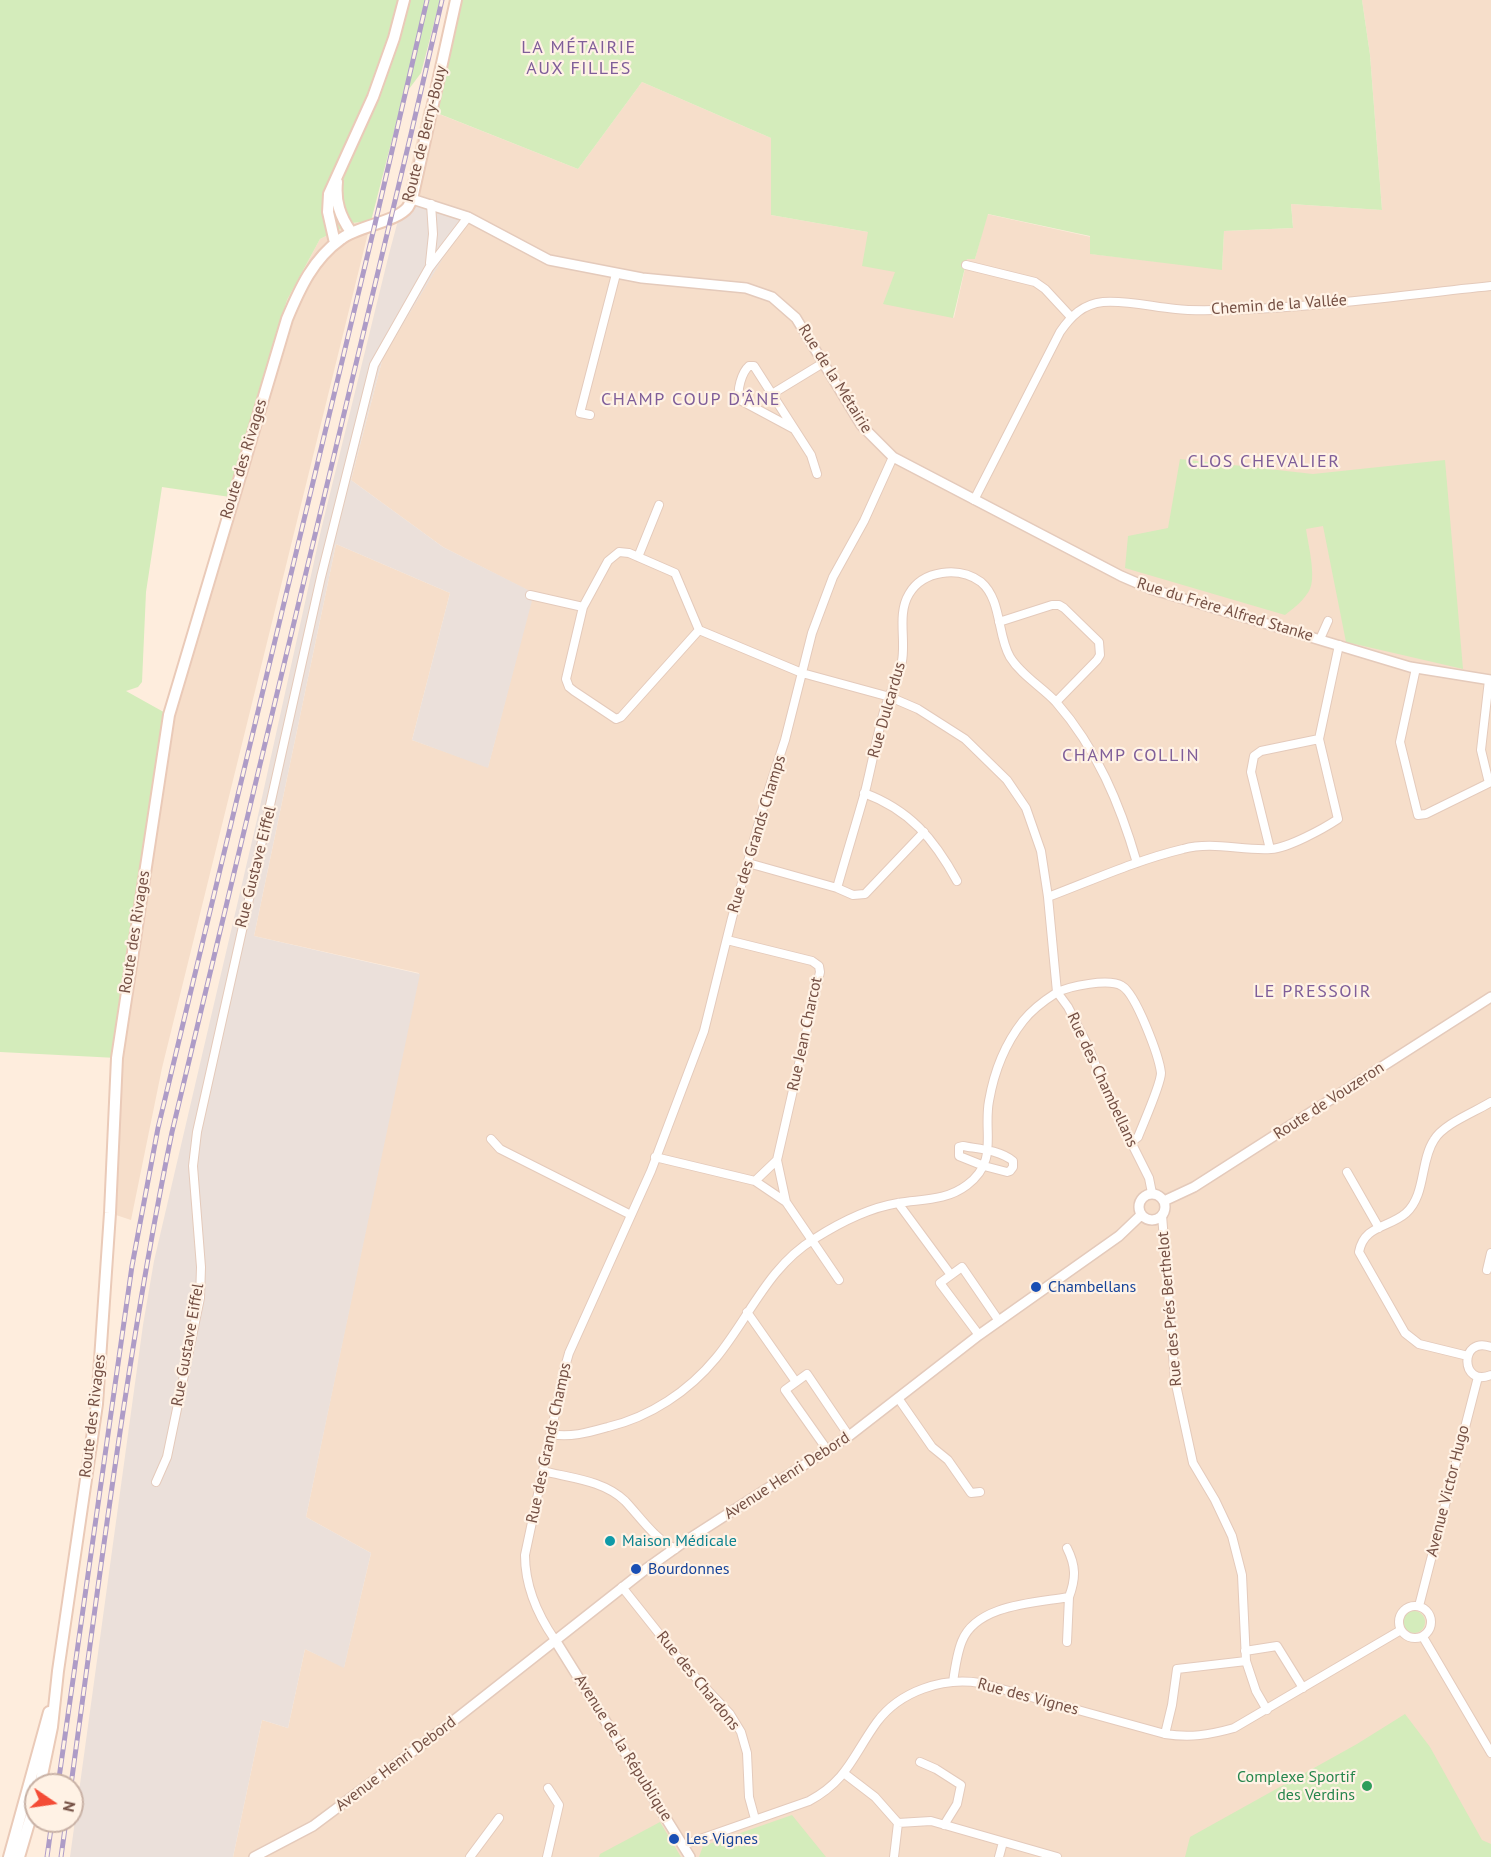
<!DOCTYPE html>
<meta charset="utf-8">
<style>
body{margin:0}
#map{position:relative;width:1491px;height:1857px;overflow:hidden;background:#feeddd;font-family:"PT Sans",sans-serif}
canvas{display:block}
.north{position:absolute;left:24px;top:1773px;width:60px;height:60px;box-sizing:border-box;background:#fff2e5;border:2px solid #c8b1a5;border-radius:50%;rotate:103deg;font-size:16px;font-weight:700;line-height:24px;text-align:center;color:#755044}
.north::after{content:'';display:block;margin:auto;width:21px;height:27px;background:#f44c36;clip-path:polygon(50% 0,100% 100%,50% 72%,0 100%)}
</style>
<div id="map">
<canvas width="1491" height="1857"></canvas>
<div class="north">N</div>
</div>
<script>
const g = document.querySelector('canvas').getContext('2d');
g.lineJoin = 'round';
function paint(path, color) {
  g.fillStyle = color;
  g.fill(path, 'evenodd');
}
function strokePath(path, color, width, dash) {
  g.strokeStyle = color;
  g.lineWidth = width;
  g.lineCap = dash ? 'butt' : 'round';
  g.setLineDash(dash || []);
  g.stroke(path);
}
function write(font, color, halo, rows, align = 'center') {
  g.font = font + ' "PT Sans",sans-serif';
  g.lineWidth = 4.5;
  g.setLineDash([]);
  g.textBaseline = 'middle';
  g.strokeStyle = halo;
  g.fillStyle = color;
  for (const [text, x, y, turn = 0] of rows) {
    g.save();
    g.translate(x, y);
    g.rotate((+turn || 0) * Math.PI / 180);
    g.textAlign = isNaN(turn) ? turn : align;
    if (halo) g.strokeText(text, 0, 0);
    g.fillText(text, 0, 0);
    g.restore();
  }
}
const residential = new Path2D(`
 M1362 0H1491V1857H233L262 1720 288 1728 305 1649 344 1667 371 1553 306 1517 419 973 254 936 336 544 450 593 412 740 488 767 533 593 443 547 351 480 383 357 467 217 400 213 424 108 578 169 642 82 771 138V215L868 232 895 271 954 318 967 259H975L987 214 1091 237V254L1222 269 1224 231 1293 228 1291 204 1382 210 1370 55Z
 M371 221 162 1068 131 1220 110 1213 117 1058 169 715 287 300 320 239 352 223Z`);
const industrial = new Path2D(`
 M412 199 468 217 383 357 351 480 443 547 534 593 488 768 412 740 450 593 336 544 254 936 420 974 306 1517 371 1553 344 1668 305 1649 288 1728 262 1720 233 1857H70L143 1325 154 1261 259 811 321 530 389 254 400 213Z`);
const green = new Path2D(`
 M0 0H440L421 73 403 97 371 221 352 223 320 239 287 300 230 497 162 487 146 592 142 682 138 687 126 691 169 715 117 1058 0 1052Z
 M456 0H1362L1370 55 1382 210 1291 204 1293 228 1224 231 1222 270 1090 254V236L988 214 975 259H967L953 318 883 304 895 272 862 266 868 232 771 215V138L642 82 578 169 432 111Z
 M1180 459 1313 474 1445 460 1463 669 1346 642 1323 526 1306 529C1308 544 1317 578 1309 591 1303 601 1294 608 1285 615L1125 568 1128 536 1168 528Z
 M1403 1622a11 11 0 1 1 22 0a11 11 0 1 1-22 0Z
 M1405 1714 1430 1747 1482 1840 1491 1844V1857H1185L1190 1837 1357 1744Z
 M792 1815 826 1857H699L703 1846Z
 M660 1822 681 1857H599L600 1854Z`);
const minor = new Path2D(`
 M430 263 433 234 431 204
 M966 265 1035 282 1045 289 1071 317
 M772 394 823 363
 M590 415 580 413 616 274
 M794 429 740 400C736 391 742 372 749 366H754L811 455 817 474
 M974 500 1060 332C1071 316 1083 304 1103 302 1127 300 1153 307 1176 309 1193 311 1210 310 1226 310 1315 308 1403 295 1491 286
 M619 552 629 553 675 573 699 630 621 717 616 719 574 691 569 687 566 679 583 607 608 561Z
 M638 557 659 505
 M530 595 583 607
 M999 622 1052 605H1059L1064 608 1099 642 1100 655 1097 660 1056 702
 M699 630 802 673 890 697 918 709 965 739 1007 780 1026 808 1041 851 1048 897 1057 992 1068 1007 1089 1048 1108 1096 1149 1178 1152 1193
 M1320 639 1328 621
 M1416 668 1400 742 1418 815 1426 814 1489 783 1481 750 1489 680
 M864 793C910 810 934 839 957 881
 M1270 849 1251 772 1254 756 1261 751 1319 739
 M748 863 837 888C846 856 856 824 865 792 872 764 877 735 885 708 890 692 899 677 902 661 906 639 897 614 909 594 923 570 959 566 981 582 1002 600 997 635 1010 657 1021 675 1042 687 1056 702 1097 749 1120 804 1137 863
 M837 888 853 895 865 894 924 832
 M1048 897C1093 880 1137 860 1183 849 1213 841 1242 851 1271 849 1288 848 1323 829 1338 819L1319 739 1339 645
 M491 1139 500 1149 631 1215
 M963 1146C979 1149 1000 1150 1013 1161V1167L1010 1171 1007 1172 984 1166 959 1156V1147Z
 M655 1157 755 1181 777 1160 820 972 819 966 812 961 727 940
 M777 1160 786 1202
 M1347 1172 1379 1228
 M755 1181 786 1202 839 1280
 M898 1203 951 1275
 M1162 1215 1175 1380 1193 1463 1215 1500 1232 1536 1242 1575 1246 1661 1256 1691 1267 1710
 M1487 1270 1491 1253
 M747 1312 796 1382
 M979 1335 940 1283 962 1267 999 1321
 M1491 1347C1459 1335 1460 1388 1491 1375
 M1468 1356 1419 1344 1405 1333 1359 1252C1364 1225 1389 1228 1406 1213 1426 1195 1420 1161 1434 1140 1443 1124 1475 1112 1491 1102
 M898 1398 932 1447 948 1460 971 1493 980 1492
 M551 1434C570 1438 590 1432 608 1427 650 1417 689 1391 716 1358 749 1318 768 1267 814 1239 839 1223 868 1208 898 1203 922 1199 946 1201 967 1185 999 1161 983 1133 989 1101 994 1072 1005 1044 1023 1021 1031 1011 1045 1000 1056 993 1069 986 1109 978 1122 986 1136 994 1159 1056 1161 1073 1161 1084 1143 1124 1138 1137L1130 1143
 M828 1451 785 1390 807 1374 849 1436
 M543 1471C570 1478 603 1480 625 1501 641 1518 653 1537 675 1549
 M156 1482 167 1457 200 1298 201 1267 193 1166 197 1132 321 577 374 365 429 268 468 217
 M622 1587 684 1665 730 1714 741 1732 747 1753 749 1797 755 1819
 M1399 1622a16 16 0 1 1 32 0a16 16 0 1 1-32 0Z
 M1419 1606 1478 1377
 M1423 1637 1491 1753
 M555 1640C537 1614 525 1587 525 1555L565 1367 569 1353 651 1171 704 1031 732 918 765 801 785 740 812 633 833 577 864 521 893 457
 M1067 1642 1069 1597
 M1245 1651 1277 1646 1303 1688
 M953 1682C955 1668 957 1653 962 1641 977 1604 1036 1603 1069 1597 1076 1578 1076 1566 1067 1548
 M1165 1734 1172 1705 1177 1669 1246 1661
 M920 1762 936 1769 961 1785 957 1804 944 1825
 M845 1774 875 1797 898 1823 894 1857
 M898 1823 931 1821 1057 1857
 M683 1845 809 1801C848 1780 853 1755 877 1722 900 1691 943 1677 980 1683L1165 1734C1190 1738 1209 1735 1234 1728L1401 1630
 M470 1857 499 1818
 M547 1857 559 1805 548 1788
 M999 1857 1003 1842`);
const tertiary = new Path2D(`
 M412 199 468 217 549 260 642 278 746 288 772 297 796 318 861 425 893 457 1121 576 1151 589 1410 667 1491 680
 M1139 1207a13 13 0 1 1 26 0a13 13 0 1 1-26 0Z
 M1164 1201 1194 1187 1491 997
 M555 1640 690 1857
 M254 1857 313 1826 448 1725 646 1569 681 1544 849 1436 979 1335 1119 1236 1141 1215`);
const secondary = new Path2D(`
 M337 182C335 202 340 216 351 232
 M335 243 328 212 329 194 373 97 394 38 404 0
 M40 1785 52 1727 58 1671 97 1404 110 1213 117 1058 169 715 287 319C300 288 313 259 341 239 357 226 397 222 408 207 411 202 413 196 414 190L456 0
 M9 1857 49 1712
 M19 1857 36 1799`);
const rail = new Path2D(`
 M58 1785 132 1266 158 1128 375 224 427 0
 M71 1785C101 1567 128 1347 172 1132L411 134 442 0
 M47 1857 52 1821
 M61 1857 66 1821`);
const markers = [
 [1036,1287,6,"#1a4fb4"],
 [610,1541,6,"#0f9aa8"],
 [636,1569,6,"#1a4fb4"],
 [1367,1786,6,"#2e9e5b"],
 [674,1839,6,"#1a4fb4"]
];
const streetNames = [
 ["Route de Berry-Bouy",425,134,-76],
 ["Chemin de la Vallée",1279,305,-4],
 ["Rue de la Métairie",835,379,58],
 ["Route des Rivages",244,459,-73],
 ["Rue du Frère Alfred Stanke",1225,610,17],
 ["Rue Dulcardus",887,710,-74],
 ["Rue des Grands Champs",757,834,-73],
 ["Rue Gustave Eiffel",256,867,-76],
 ["Route des Rivages",135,932,-81],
 ["Rue Jean Charcot",805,1034,-78],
 ["Rue des Chambellans",1102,1080,65],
 ["Route de Vouzeron",1329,1101,-33],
 ["Rue des Prés Berthelot",1170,1309,-95],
 ["Rue Gustave Eiffel",188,1345,-80],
 ["Route des Rivages",93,1416,-83],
 ["Rue des Grands Champs",549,1443,-78],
 ["Avenue Henri Debord",787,1476,-33],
 ["Avenue Victor Hugo",1448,1491,-76],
 ["Rue des Chardons",698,1681,51],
 ["Rue des Vignes",1028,1697,15],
 ["Avenue de la République",623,1748,58],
 ["Avenue Henri Debord",396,1764,-37]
];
const transitNames = [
 ["Chambellans",1048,1287],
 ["Bourdonnes",648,1569],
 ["Les Vignes",686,1839]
];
const cultureNames = [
 ["Maison Médicale",622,1541]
];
const leisureNames = [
 ["Complexe Sportif",1355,1777],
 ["des Verdins",1355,1795]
];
const neighbourhoodNames = [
 ["LA MÉTAIRIE",579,48],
 ["AUX FILLES",579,69],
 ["CHAMP COUP D'ÂNE",691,400],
 ["CLOS CHEVALIER",1264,462],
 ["CHAMP COLLIN",1131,756],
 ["LE PRESSOIR",1313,992]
];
paint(residential, '#f6deca');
paint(industrial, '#ebe0da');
paint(green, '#d4ecbb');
strokePath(minor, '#e4cabb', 10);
strokePath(tertiary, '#e4cabb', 12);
strokePath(secondary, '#eacab8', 14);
strokePath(minor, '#fff', 8);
strokePath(tertiary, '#fff', 9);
strokePath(secondary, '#fff', 10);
strokePath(rail, '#ae9cc7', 5);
strokePath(rail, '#fff2e5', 3, [9]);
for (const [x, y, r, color] of markers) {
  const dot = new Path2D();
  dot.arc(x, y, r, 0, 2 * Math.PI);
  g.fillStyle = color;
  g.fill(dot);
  strokePath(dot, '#fff2e5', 2);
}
write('16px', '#755044', '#fff2e5', streetNames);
write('16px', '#164399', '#fff2e5', transitNames, 'left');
write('16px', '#0d838f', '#fff2e5', cultureNames, 'left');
write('16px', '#27864d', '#fff2e5', leisureNames, 'right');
g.letterSpacing = '1.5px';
write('18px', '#7f5e99', '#fff2e5', neighbourhoodNames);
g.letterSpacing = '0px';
</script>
